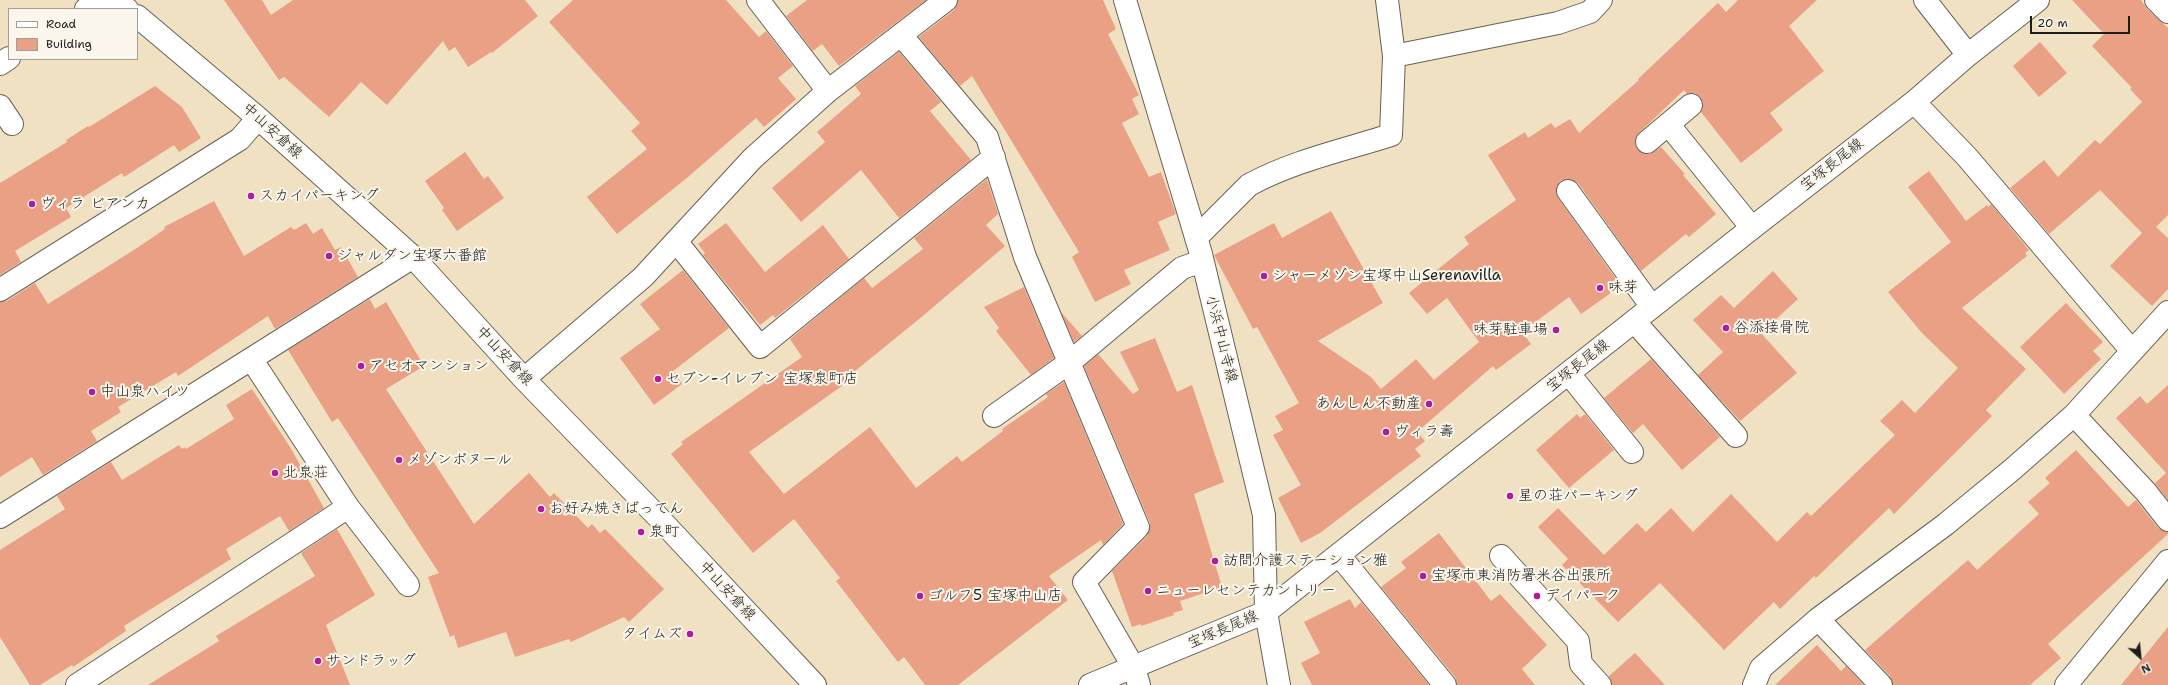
<!DOCTYPE html>
<meta charset="utf-8">
<style>
body{margin:0}
#map{position:relative;width:2168px;height:685px;overflow:hidden;background:#f1e1c3;font-family:"Shantell Sans",sans-serif}
canvas{display:block}
.legend{position:absolute;left:8px;top:8px;width:130px;height:52px;box-sizing:border-box;background:#fbf7ec;border:1px solid #a29f99;margin:0;padding:5px 7px;list-style:none;font-size:12px;color:#1c1c1c}
.legend li{display:flex;align-items:center;gap:8px;height:20px}
.legend b{width:20px;border:1px solid #a29f99}
.north{position:absolute;left:2120px;top:637px;width:40px;height:40px;-webkit-text-stroke:3px #fbf7ec;paint-order:stroke;rotate:153deg;font-size:11px;font-weight:700;line-height:16px;text-align:center;color:#1c1c1c}
.north::after{content:'';display:block;margin:auto;width:14px;height:18px;background:#1c1c1c;clip-path:polygon(50% 0,100% 100%,50% 72%,0 100%)}
.scale{position:absolute;left:2030px;top:16px;width:100px;height:18px;box-sizing:border-box;border:2px solid #1c1c1c;border-top:0;padding-left:5px;font-size:12px;line-height:14px;white-space:nowrap;color:#1c1c1c;-webkit-text-stroke:3px #fbf7ec;paint-order:stroke}
</style>
<div id="map">
<canvas width="2168" height="685"></canvas>
<ul class="legend">
<li><b style="height:5px;background:#fff"></b>Road</li>
<li><b style="height:11px;background:#eaa084"></b>Building</li>
</ul>
<div class="north">N</div>
<div class="scale">20 m</div>
</div>
<script>
const g = document.querySelector('canvas').getContext('2d');
g.lineJoin = 'round';
function paint(path, color) {
  g.fillStyle = color;
  g.fill(path, 'evenodd');
}
function strokePath(path, color, width, dash) {
  g.strokeStyle = color;
  g.lineWidth = width;
  g.lineCap = dash ? 'butt' : 'round';
  g.setLineDash(dash || []);
  g.stroke(path);
}
function write(font, color, halo, rows, align = 'center') {
  g.font = font + ' "Shantell Sans","Klee One",sans-serif';
  g.lineWidth = 4;
  g.setLineDash([]);
  g.textBaseline = 'middle';
  g.strokeStyle = halo;
  g.fillStyle = color;
  for (const [text, x, y, turn = 0] of rows) {
    g.save();
    g.translate(x, y);
    g.rotate((+turn || 0) * Math.PI / 180);
    g.textAlign = isNaN(turn) ? turn : align;
    if (halo) g.strokeText(text, 0, 0);
    g.fillText(text, 0, 0);
    g.restore();
  }
}
const building = new Path2D(`
 M224 0H262L271 15 293 0H525L538 16 492 53 491 52 468 67 455 47 449 51 443 41 387 105 361 82 329 117 284 77 279 80Z
 M573 0H726L759 37 766 31 793 66 778 78 796 99 764 127 756 118 688 177 617 234 587 197 647 149 631 131 640 123 549 22Z
 M807 0H926L839 66 822 44 813 51 786 16Z
 M958 0H1103L1116 29 1108 34 1139 95 1132 99 1139 114 1122 123 1149 177 1161 172 1176 214 1158 222 1170 250 1124 270 1131 284 1095 302 1072 257 1079 252 972 76 960 86 919 37 954 10Z
 M1738 0H1817L1789 26 1824 71 1770 113 1783 130 1741 163 1701 112 1703 102 1700 97 1695 93 1687 94 1684 90 1639 133 1635 144 1638 150 1649 154 1661 147 1685 174 1683 175 1716 214 1689 237 1686 234 1641 271 1578 183 1567 179 1560 181 1556 192 1558 198 1621 286 1581 314 1569 297 1522 332 1531 344 1496 370 1493 366 1417 432 1425 441 1415 449 1421 456 1320 533 1301 543 1278 498 1301 485 1273 435 1283 430 1275 416 1299 403 1257 327 1253 329 1214 255 1274 223 1282 238 1331 211 1383 303 1318 341 1371 377 1381 389 1416 359 1434 380 1479 342 1447 298 1427 314 1409 293 1469 244 1464 237 1516 200 1488 155 1525 132 1528 138 1551 123 1555 128 1570 119 1579 133 1639 80 1638 79 1718 3 1726 12Z
 M2072 0H2141L2147 9 2168 28V215L2156 227 2168 238V289L2152 306 2110 266 2142 233 2100 190 2049 234 2010 188 2044 160 2058 177 2095 140 2100 144 2142 102 2130 89 2132 88 2092 46 2104 34Z
 M2040 42 2067 73 2039 97 2013 66Z
 M899 52 941 102 930 111 971 160 899 218 861 170 801 222 772 188 825 142 817 132 861 94 855 86Z
 M155 86 182 107 201 138 179 152 174 145 124 177 122 173 66 208 71 217 15 251 21 262 0 275V183L67 142 66 140 88 126 89 127Z
 M465 152 484 179 488 176 504 198 457 231 442 210 444 208 425 181Z
 M1929 171 1966 221 1987 205 1988 207 1991 204 2029 250 2025 253 2027 256 1962 308 2026 369 1986 410 1992 416 1894 514 1889 508 1816 578 1814 576 1780 609 1774 602 1724 650 1660 583 1618 622 1562 565 1568 559 1538 527 1558 508 1604 555 1637 523 1646 532 1671 508 1693 532 1731 494 1777 542 1807 512 1811 516 1895 435 1880 421 1902 400 1915 413 1958 368 1921 332 1888 292 1951 242 1908 187Z
 M987 179 998 214 986 225 1005 246 924 315 844 380 846 383 749 452 784 494 870 427 916 488 957 456 962 462 1003 431 1002 429 1048 397 1046 394 1064 382 1123 524 1103 545 1101 540 1049 576 1068 600 958 685H925L904 657 898 662 836 581 840 578 794 519 753 553 671 454 683 444 681 442 802 357 790 339 864 278 872 288 923 249 914 238Z
 M214 201 244 256 291 227 294 230 306 223 313 234 322 228 335 250 341 247 358 277 275 329 268 316 178 376 176 372 118 407 121 412 91 431 97 441 43 475 32 457 0 477V302L7 301 35 283 48 304 137 248 165 229 164 227Z
 M726 223 765 272 823 225 849 259 775 318 773 315 760 325 703 255 705 253 698 244Z
 M683 270 729 328 673 371 682 384 654 405 620 358 660 329 640 304Z
 M1773 271 1798 299 1761 333 1797 373 1740 421 1698 375 1723 352 1693 320 1721 295 1734 308Z
 M1024 287 1054 358 1031 375 996 331 999 328 984 307Z
 M370 299 375 309 386 302 424 366 386 389 474 524 529 473 550 497 554 493 588 528 592 524 600 533 605 529 664 589 629 622 624 617 571 642 569 639 515 657 506 632 458 648 454 635 450 637 428 577 439 573 338 418 332 422 288 350Z
 M2066 303 2103 342 2093 351 2101 359 2064 394 2020 347Z
 M1061 312 1082 336 1074 342Z
 M1155 338 1177 392 1192 385 1224 482 1194 494 1222 587 1180 601 1183 610 1173 613 1174 615 1141 626V624L1132 627 1112 571 1147 536 1150 530V523L1084 366 1098 354 1133 394 1139 390 1120 352Z
 M1651 359 1720 437 1682 470 1643 424 1633 433 1604 398Z
 M2168 385V500L2155 483 2166 473 2116 418 2140 396 2147 404Z
 M252 389 290 447 324 508 289 531 280 516 226 549 231 559 124 626 126 631 73 667 72 665 40 685H30L0 637V550L65 509 57 496 111 462 122 480 179 445 182 449 185 447 186 449 234 419 226 405Z
 M1577 414 1580 418 1585 414 1614 450 1569 488 1536 450Z
 M2076 450 2128 507 2136 500 2158 528 2168 532V534L2048 644 2061 658 2030 685H1893L1890 676 1865 650 1968 560 1977 570 2039 514 2028 502 2050 483 2045 478Z
 M337 529 375 595 326 625 350 685H148L219 641 216 636 315 576 301 553Z
 M1439 533 1491 601 1500 594 1547 645 1522 669 1535 685H1457L1455 677 1381 587 1406 568 1401 562Z
 M1350 599 1355 608 1361 602 1429 685H1312L1301 663 1320 653 1304 622Z
 M2168 627V685H2121Z
 M1817 645 1841 671 1846 666 1864 685H1775Z
 M1635 653 1665 685H1612L1609 676Z`);
const minor = new Path2D(`
 M115 0 127 9
 M758 0 828 91
 M1125 0 1201 254 1264 515 1266 612 1279 685
 M1925 0 1968 55
 M2156 0 2168 12
 M86 9 102 0
 M137 16 258 118 413 257 524 379 658 517 815 685
 M901 35 987 137 1025 257 1138 527 1084 582 1134 668 1139 685
 M1394 56 1558 23 1590 12 1601 0
 M0 64 9 58
 M1914 102 1967 157 2132 351
 M0 106 12 124
 M1668 124 1752 228
 M1647 142 1691 105
 M1568 191 1652 307
 M1196 238 1249 185C1293 161 1344 150 1391 135L1394 56 1387 0
 M676 241 760 347 994 157
 M0 290 240 139 258 118
 M1634 321 1736 436
 M252 360 348 507 408 585
 M1569 374 1632 452
 M524 379 643 277 753 158 828 91 946 0
 M2074 415 2146 492 2168 520
 M994 416 1070 362 1182 268 1202 261
 M0 517 413 257
 M1339 555 1445 685
 M1501 556 1578 641 1581 664 1600 685
 M1818 619 1881 685
 M77 685 348 507
 M1090 685 1266 612 1752 228 1914 102 1968 55 2038 0
 M1754 685 1761 668 1818 619 1946 524 2014 468 2074 415 2168 312
 M2066 685 2168 561`);
const markers = [
 [251,196,4,"#b5179e"],
 [32,204,4,"#b5179e"],
 [329,256,4,"#b5179e"],
 [1264,276,4,"#b5179e"],
 [1600,288,4,"#b5179e"],
 [1726,328,4,"#b5179e"],
 [1556,330,4,"#b5179e"],
 [361,366,4,"#b5179e"],
 [658,379,4,"#b5179e"],
 [92,392,4,"#b5179e"],
 [1429,404,4,"#b5179e"],
 [1386,432,4,"#b5179e"],
 [399,460,4,"#b5179e"],
 [275,473,4,"#b5179e"],
 [1510,496,4,"#b5179e"],
 [541,509,4,"#b5179e"],
 [641,532,4,"#b5179e"],
 [1215,561,4,"#b5179e"],
 [1423,576,4,"#b5179e"],
 [1148,591,4,"#b5179e"],
 [920,596,4,"#b5179e"],
 [1537,596,4,"#b5179e"],
 [690,634,4,"#b5179e"],
 [318,661,4,"#b5179e"]
];
const streetNames = [
 ["中山安倉線",272,131,42],
 ["宝塚長尾線",1832,165,-38],
 ["小浜中山寺線",1221,339,76],
 ["中山安倉線",504,356,47],
 ["宝塚長尾線",1578,366,-38],
 ["中山安倉線",727,591,47],
 ["宝塚長尾線",1223,630,-23]
];
const poiNames = [
 ["スカイパーキング",259,196],
 ["ヴィラ ビアンカ",40,204],
 ["ジャルダン宝塚六番館",337,256],
 ["シャーメゾン宝塚中山Serenavilla",1272,276],
 ["味芽",1608,288],
 ["谷添接骨院",1734,328],
 ["味芽駐車場",1548,330,"right"],
 ["アセオマンション",369,366],
 ["セブン-イレブン 宝塚泉町店",666,379],
 ["中山泉ハイツ",100,392],
 ["あんしん不動産",1421,404,"right"],
 ["ヴィラ壽",1394,432],
 ["メゾンボヌール",407,460],
 ["北泉荘",283,473],
 ["星の荘パーキング",1518,496],
 ["お好み焼きばってん",549,509],
 ["泉町",649,532],
 ["訪問介護ステーション雅",1223,561],
 ["宝塚市東消防署米谷出張所",1431,576],
 ["ニューレセンテカントリー",1156,591],
 ["ゴルフ5 宝塚中山店",928,596],
 ["デイパーク",1545,596],
 ["タイムズ",682,634,"right"],
 ["サンドラッグ",326,661]
];
paint(building, '#eaa084');
strokePath(minor, '#676156', 24);
strokePath(minor, '#fff', 22);
for (const [x, y, r, color] of markers) {
  const dot = new Path2D();
  dot.arc(x, y, r, 0, 2 * Math.PI);
  g.fillStyle = color;
  g.fill(dot);
  strokePath(dot, '#fbf7ec', 1.5);
}
write('15px', '#1c1c1c', '#fbf7ec', streetNames);
write('15px', '#1c1c1c', '#fbf7ec', poiNames, 'left');
</script>
